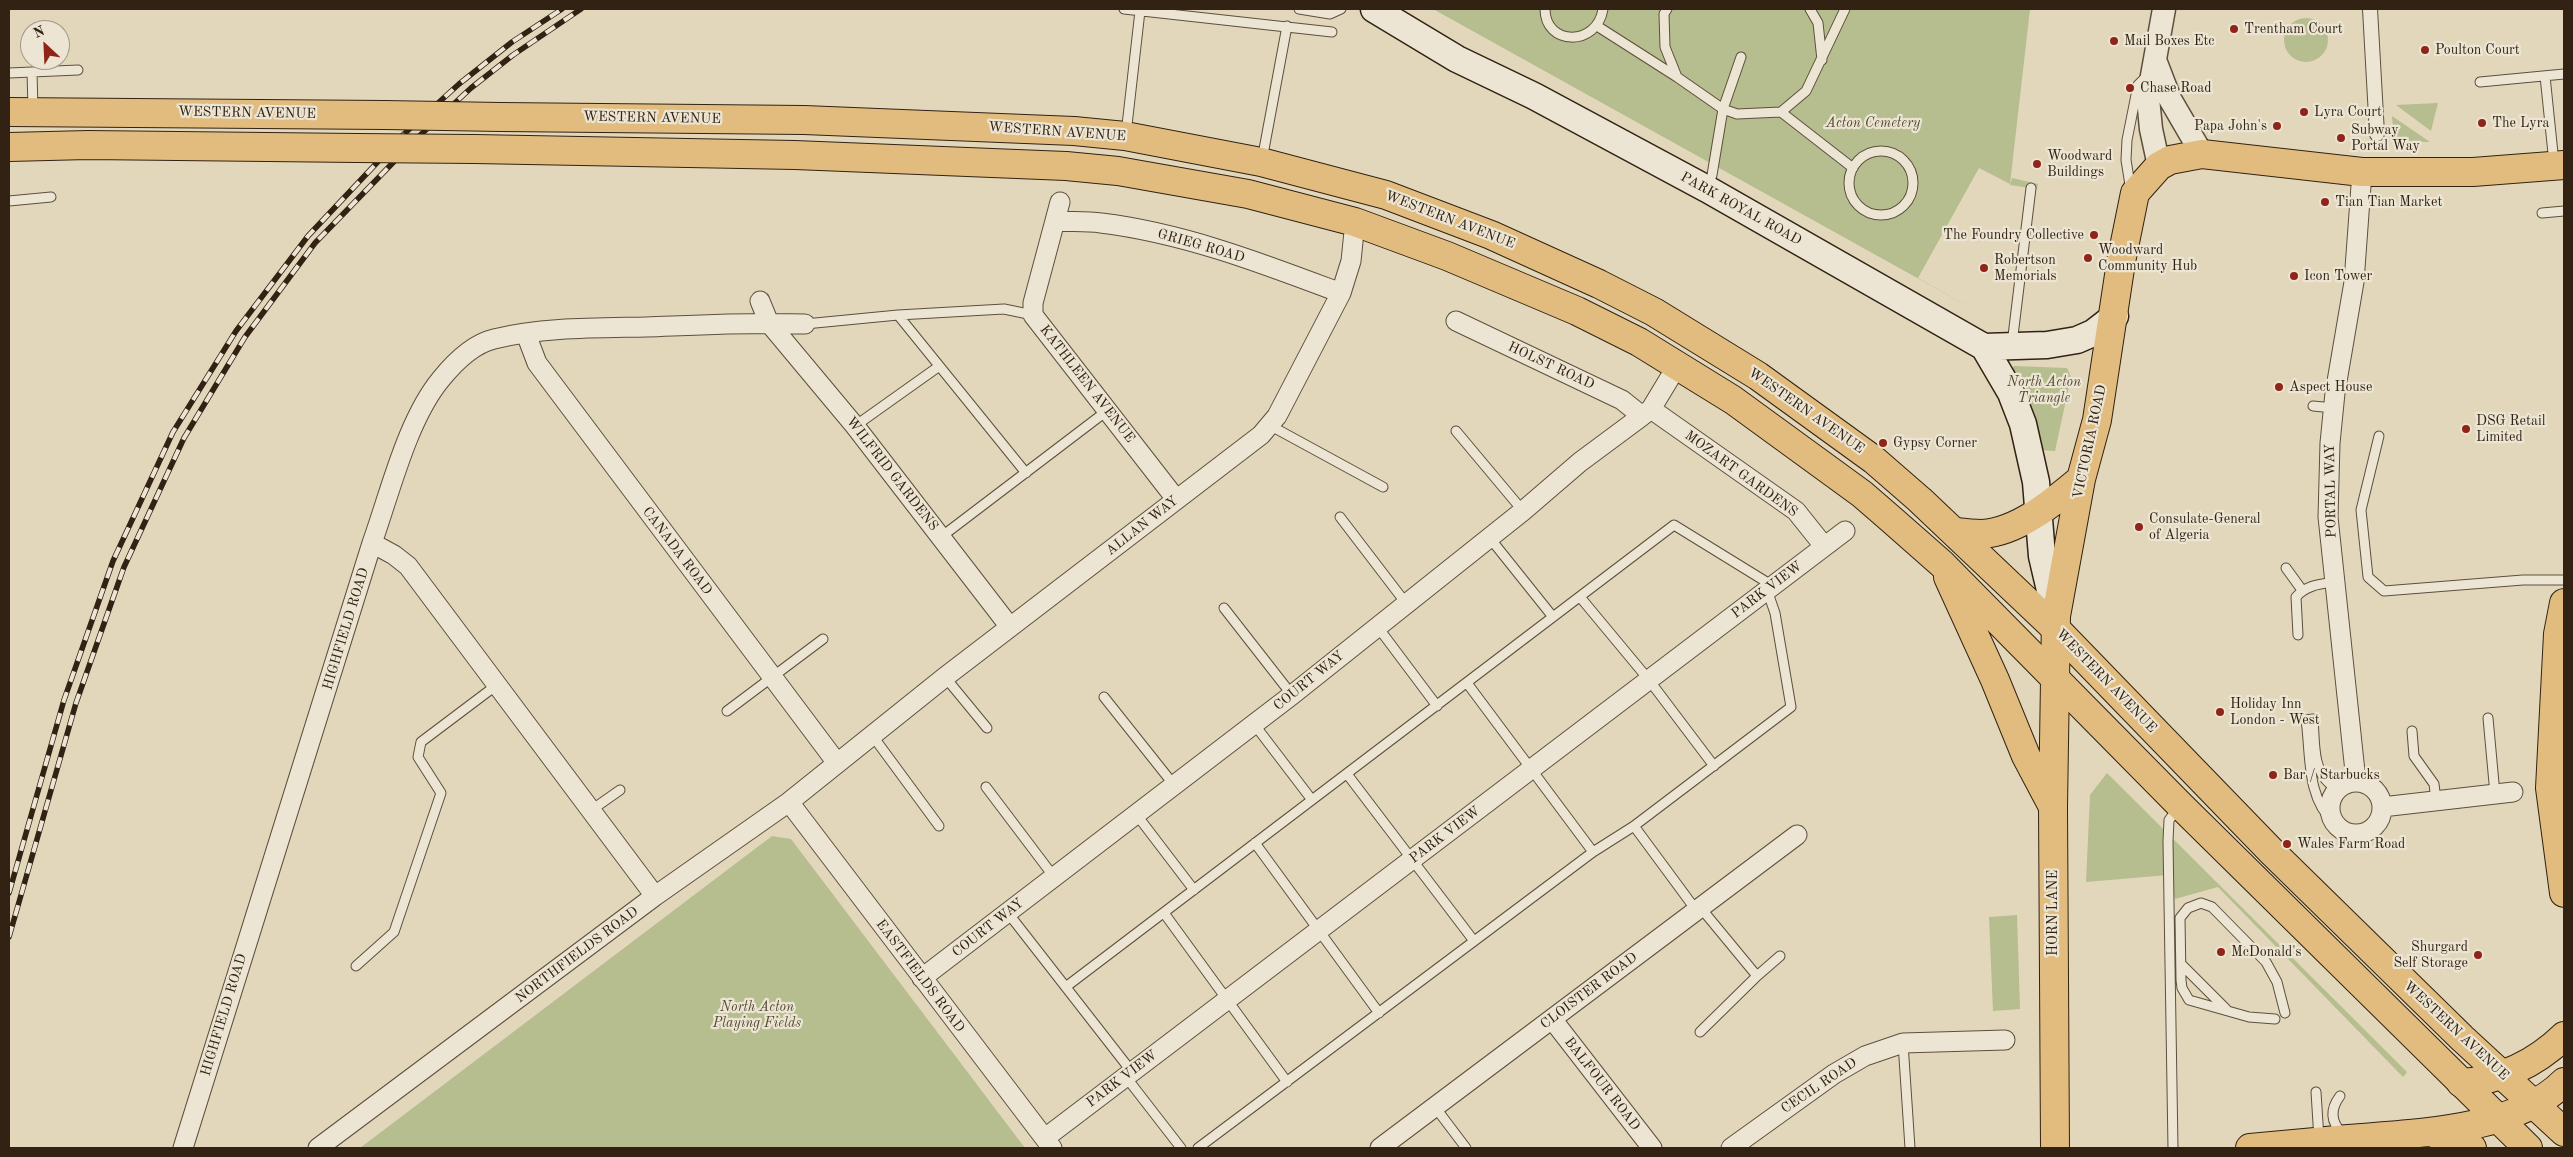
<!DOCTYPE html>
<style>
body{margin:0}
#map{position:relative;width:2573px;height:1157px;overflow:hidden;background:#e2d7bb;font-family:"Old Standard TT",serif}
canvas{display:block}
.frame{position:absolute;inset:0;border:10px solid #322213;pointer-events:none}
.north{position:absolute;left:20px;top:20px;width:50px;height:50px;box-sizing:border-box;background:#ece5d3;border:1px solid #a29786;border-radius:50%;rotate:335deg;font-size:14px;font-weight:700;line-height:20px;text-align:center;color:#322213}
.north::after{content:'';display:block;margin:auto;width:18px;height:22px;background:#8f2418;clip-path:polygon(50% 0,100% 100%,50% 72%,0 100%)}
</style>
<div id="map">
<canvas width="2573" height="1157"></canvas>
<div class="frame"></div>
<div class="north">N</div>
</div>
<script>
const g = document.querySelector('canvas').getContext('2d');
g.lineJoin = 'round';
function paint(path, color) {
  g.fillStyle = color;
  g.fill(path, 'evenodd');
}
function strokePath(path, color, width, dash) {
  g.strokeStyle = color;
  g.lineWidth = width;
  g.lineCap = dash ? 'butt' : 'round';
  g.setLineDash(dash || []);
  g.stroke(path);
}
function write(font, color, halo, rows, align = 'center') {
  g.font = font + ' "Old Standard TT",serif';
  g.lineWidth = 4.5;
  g.setLineDash([]);
  g.textBaseline = 'middle';
  g.strokeStyle = halo;
  g.fillStyle = color;
  for (const [text, x, y, turn = 0] of rows) {
    g.save();
    g.translate(x, y);
    g.rotate((+turn || 0) * Math.PI / 180);
    g.textAlign = isNaN(turn) ? turn : align;
    if (halo) g.strokeText(text, 0, 0);
    g.fillText(text, 0, 0);
    g.restore();
  }
}
const green = new Path2D(`
 M1433 9H2030L2010 184 1979 168 1918 278 1982 314Z
 M2284 40a22 22 0 1 1 44 0a22 22 0 1 1-44 0Z
 M2438 103 2431 131 2396 105Z
 M2392 116 2430 142H2394Z
 M2012 178 2038 184 2037 189 2010 185Z
 M2014 366 2067 368 2071 377 2055 451 2039 450 2009 373Z
 M2107 773 2407 1072 2403 1077 2218 887 2175 899 2168 875 2086 882 2090 795Z
 M772 836 791 839 1025 1148H360Z
 M2017 915 2020 1009 1993 1011 1989 917Z`);
const service = new Path2D(`
 M1124 9 1332 32
 M1299 9 1330 14 1341 9
 M1545 9C1545 46 1597 47 1603 9
 M1667 9 1664 14 1665 47 1677 77 1723 109 1737 114 1781 112 1806 91 1845 9
 M1810 9 1818 23 1822 60
 M1597 26 1677 77
 M32 72 33 109
 M9 73 78 70
 M2545 76 2554 163
 M2480 82 2564 74
 M1781 112 1853 168
 M1126 134 1140 11
 M1849 183a32 32 0 1 1 64 0a32 32 0 1 1-64 0Z
 M1262 160 1287 26
 M1708 186 1712 175 1723 109 1741 57
 M2131 191 2126 160 2127 140 2138 85 2146 77
 M9 201 51 197
 M2542 213 2564 211
 M898 315 1026 473
 M805 324 898 315 1004 309 1033 315
 M2012 344 2031 188
 M2313 406 2334 408
 M855 426 938 367
 M1271 426 1383 487
 M1456 431 1523 511
 M2379 436 2361 510 2368 577 2384 591 2523 580H2564
 M1340 517 1405 602
 M941 537 1108 410
 M1489 537 1553 617
 M2286 568 2302 590
 M1580 597 1649 680 1714 766
 M1224 608 1292 695
 M1377 626 1437 706
 M2298 635 2296 597C2306 585 2320 584 2335 582
 M945 677 987 728
 M1467 683 1593 852
 M1104 697 1174 785
 M727 711 823 639
 M2488 718 2495 794
 M1254 724 1312 800
 M2412 731 2414 756 2434 784 2436 800
 M872 735 939 826
 M1347 774 1474 941
 M986 787 1054 877
 M593 809 620 790
 M1136 814 1194 890
 M2334 823C2306 797 2311 755 2306 720L2313 719C2315 740 2312 769 2330 784L2348 782
 M1634 826 1696 910
 M1255 843 1379 1013
 M1700 907 1757 976 1700 1032
 M1008 913 1132 1072
 M1164 913 1287 1082
 M2181 964 2226 1009
 M356 966 394 932 441 793 418 757 421 742 498 684
 M1757 976 1780 956
 M1067 986 1674 525 1773 586
 M2275 1019 2249 1017 2189 1000 2182 988 2181 980 2180 918 2188 908 2201 903 2212 907 2266 962 2277 982 2285 1013
 M1903 1043 1910 1148
 M1126 1077 1181 1148
 M2316 1092 2319 1139
 M2340 1096C2330 1109 2330 1122 2343 1134
 M1435 1107 1466 1148
 M1198 1148 1593 852 1634 826 1791 707 1775 613 1767 590
 M2173 1148 2168 841 2169 820 2179 807`);
const pedestrian = new Path2D(`
 M2370 9 2377 134`);
const minor = new Path2D(`
 M1060 202 1033 303V315L1176 499
 M1056 221C1071 222 1086 221 1101 223 1184 233 1264 264 1341 293
 M760 301 769 323 855 426 1010 627
 M1456 321 1622 400 1642 416
 M526 334 537 363 837 763
 M1651 409 1796 511 1824 546
 M372 543C390 493 407 420 441 379 454 363 473 344 494 339 543 327 597 328 646 327 699 325 752 322 805 324
 M2356 781 2328 517 2330 443 2335 393 2354 282 2362 172
 M2330 808a26 26 0 1 1 52 0a26 26 0 1 1-52 0Z
 M789 802 1052 1148
 M2382 807 2513 792
 M922 978 1292 695 1523 511 1580 462 1642 416 1651 409 1677 366
 M1552 1019 1652 1148
 M1045 1138 1845 531
 M183 1148 372 543 394 555 408 566 655 896
 M318 1148 655 896 789 802 945 677 1261 435 1277 416 1341 293 1351 261 1355 222
 M1380 1148 1797 835
 M1731 1148 1834 1074 1865 1056 1903 1043 2005 1040`);
const tertiary = new Path2D(`
 M2155 60 2170 99 2202 154
 M2159 166 2151 129 2148 98 2164 9`);
const secondary = new Path2D(`
 M1374 9 1457 59 1534 96 1707 189 1984 347 2047 345 2077 340 2093 333 2115 316
 M1984 347 2011 393 2023 424 2036 482 2042 556 2056 616`);
const primary = new Path2D(`
 M1955 532C1964 533 1973 534 1982 534 2018 532 2055 501 2081 479
 M2564 603 2558 634 2550 788 2564 893
 M2461 1083C2501 1080 2535 1064 2564 1036
 M2431 1132 2472 1148
 M2055 1148 2053 807 2056 616 2081 479 2097 420 2121 262 2135 193 2159 166 2170 160 2202 154 2362 172H2473L2564 165
 M2250 1148C2282 1145 2315 1142 2348 1139 2414 1133 2514 1132 2564 1082`);
const trunk = new Path2D(`
 M9 112 385 115
 M501 117 804 120 1074 131 1125 136 1261 162 1386 195 1491 235 1599 284 1654 312 1758 376 1874 460 1920 500 2056 629 2272 852 2462 1038 2564 1132
 M9 147 88 145 357 148
 M474 149 795 155 1066 166 1118 171 1248 194 1355 222 1447 256 1577 311 1639 342 1733 400 1862 494 1892 520 1942 564 2181 806 2528 1148
 M1948 577 1995 680 2026 756 2053 807`);
const rail = new Path2D(`
 M9 893 64 700 113 561 173 432 236 331 308 236 404 134 459 84 512 42 562 9
 M9 937 76 703 124 567 184 438 245 337 315 243 415 140 471 88 513 55 581 9`);
const trunkBridge = new Path2D(`
 M385 115 501 117
 M357 148 474 149`);
const markers = [
 [2234,29,5,"#8f2418"],
 [2114,41,5,"#8f2418"],
 [2425,50,5,"#8f2418"],
 [2130,88,5,"#8f2418"],
 [2304,112,5,"#8f2418"],
 [2482,123,5,"#8f2418"],
 [2277,126,5,"#8f2418"],
 [2341,138,5,"#8f2418"],
 [2037,164,5,"#8f2418"],
 [2325,202,5,"#8f2418"],
 [2094,235,5,"#8f2418"],
 [2088,258,5,"#8f2418"],
 [1984,268,5,"#8f2418"],
 [2294,276,5,"#8f2418"],
 [2279,387,5,"#8f2418"],
 [2466,429,5,"#8f2418"],
 [1883,443,5,"#8f2418"],
 [2139,527,5,"#8f2418"],
 [2220,712,5,"#8f2418"],
 [2273,775,5,"#8f2418"],
 [2287,844,5,"#8f2418"],
 [2221,952,5,"#8f2418"],
 [2478,955,5,"#8f2418"]
];
const poiNames = [
 ["Trentham Court",2244,29],
 ["Mail Boxes Etc",2124,41],
 ["Poulton Court",2435,50],
 ["Chase Road",2140,88],
 ["Lyra Court",2314,112],
 ["The Lyra",2492,123],
 ["Papa John's",2267,126,"right"],
 ["Subway",2351,130],
 ["Portal Way",2351,146],
 ["Woodward",2047,156],
 ["Buildings",2047,172],
 ["Tian Tian Market",2335,202],
 ["The Foundry Collective",2084,235,"right"],
 ["Woodward",2098,250],
 ["Community Hub",2098,266],
 ["Robertson",1994,260],
 ["Memorials",1994,276],
 ["Icon Tower",2304,276],
 ["Aspect House",2289,387],
 ["DSG Retail",2476,421],
 ["Limited",2476,437],
 ["Gypsy Corner",1893,443],
 ["Consulate-General",2149,519],
 ["of Algeria",2149,535],
 ["Holiday Inn",2230,704],
 ["London - West",2230,720],
 ["Bar / Starbucks",2283,775],
 ["Wales Farm Road",2297,844],
 ["Shurgard",2468,947,"right"],
 ["Self Storage",2468,963,"right"],
 ["McDonald's",2231,952]
];
const streetNames = [
 ["WESTERN AVENUE",247,113,1],
 ["WESTERN AVENUE",652,118,1],
 ["WESTERN AVENUE",1057,132,4],
 ["PARK ROYAL ROAD",1741,209,29],
 ["WESTERN AVENUE",1450,220,21],
 ["GRIEG ROAD",1201,246,16],
 ["HOLST ROAD",1551,366,25],
 ["KATHLEEN AVENUE",1087,384,52],
 ["WESTERN AVENUE",1806,411,35],
 ["VICTORIA ROAD",2090,442,-78],
 ["WILFRID GARDENS",892,474,52],
 ["MOZART GARDENS",1741,474,36],
 ["PORTAL WAY",2331,491,-91],
 ["ALLAN WAY",1142,526,-38],
 ["CANADA ROAD",677,551,53],
 ["PARK VIEW",1767,590,-37],
 ["HIGHFIELD ROAD",346,629,-73],
 ["COURT WAY",1309,681,-39],
 ["WESTERN AVENUE",2106,681,46],
 ["PARK VIEW",1445,835,-37],
 ["HORN LANE",2053,913,-90],
 ["COURT WAY",988,928,-38],
 ["NORTHFIELDS ROAD",577,955,-37],
 ["EASTFIELDS ROAD",920,976,53],
 ["CLOISTER ROAD",1589,991,-37],
 ["HIGHFIELD ROAD",224,1015,-73],
 ["WESTERN AVENUE",2456,1031,43],
 ["PARK VIEW",1122,1079,-37],
 ["BALFOUR ROAD",1602,1084,52],
 ["CECIL ROAD",1819,1086,-34]
];
const parkNames = [
 ["Acton Cemetery",1873,123],
 ["North Acton",2044,382],
 ["Triangle",2044,398],
 ["North Acton",757,1007],
 ["Playing Fields",757,1023]
];
paint(green, '#b6bd8e');
strokePath(service, '#5e4f3d', 11);
strokePath(pedestrian, '#5e4f3d', 16);
strokePath(minor, '#5e4f3d', 21);
strokePath(tertiary, '#5e4f3d', 25);
strokePath(secondary, '#322213', 29);
strokePath(primary, '#322213', 30);
strokePath(trunk, '#322213', 30);
strokePath(service, '#ece5d3', 9);
strokePath(pedestrian, '#ece5d3', 14);
strokePath(minor, '#ece5d3', 19);
strokePath(tertiary, '#ece5d3', 22);
strokePath(secondary, '#ece5d3', 26);
strokePath(primary, '#e1bc7e', 28);
strokePath(trunk, '#e1bc7e', 28);
strokePath(rail, '#322213', 5.5);
strokePath(rail, '#ece5d3', 4, [11]);
strokePath(trunkBridge, '#322213', 30, []);
strokePath(trunkBridge, '#e1bc7e', 28);
for (const [x, y, r, color] of markers) {
  const dot = new Path2D();
  dot.arc(x, y, r, 0, 2 * Math.PI);
  g.fillStyle = color;
  g.fill(dot);
  strokePath(dot, '#ece5d3', 2);
}
write('14px', '#322213', '#ece5d3', poiNames, 'left');
write('14px', '#322213', '#ece5d3', streetNames);
write('italic 14px', '#534932', '#ece5d3', parkNames);
</script>
